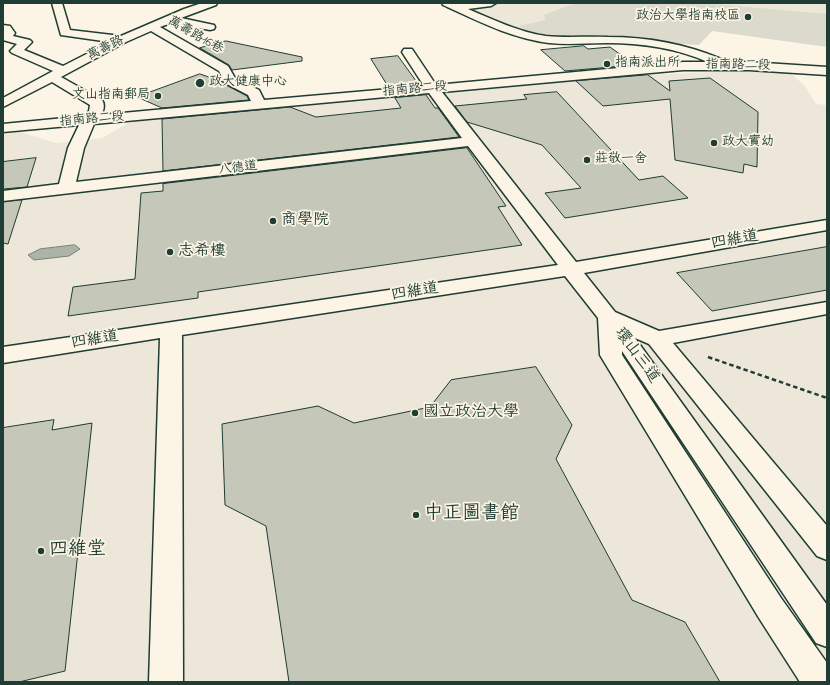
<!DOCTYPE html>
<meta charset="utf-8">
<style>
body{margin:0}
#map{position:relative;width:830px;height:685px;overflow:hidden;background:#fcf5e5;font-family:"Indie Flower",sans-serif}
canvas{display:block}
.frame{position:absolute;inset:0;border:4px solid #1f3d34;pointer-events:none}
</style>
<div id="map">
<canvas width="830" height="685"></canvas>
<div class="frame"></div>
</div>
<script>
const g = document.querySelector('canvas').getContext('2d');
g.lineJoin = 'round';
function paint(path, color) {
  g.fillStyle = color;
  g.fill(path, 'evenodd');
}
function strokePath(path, color, width, dash) {
  g.strokeStyle = color;
  g.lineWidth = width;
  g.lineCap = dash ? 'butt' : 'round';
  g.setLineDash(dash || []);
  g.stroke(path);
}
function write(font, color, halo, rows, align = 'center') {
  g.font = font + ' "Indie Flower","LXGW WenKai TC",sans-serif';
  g.lineWidth = 3.5;
  g.setLineDash([]);
  g.textBaseline = 'middle';
  g.strokeStyle = halo;
  g.fillStyle = color;
  for (const [text, x, y, turn = 0] of rows) {
    g.save();
    g.translate(x, y);
    g.rotate((+turn || 0) * Math.PI / 180);
    g.textAlign = isNaN(turn) ? turn : align;
    if (halo) g.strokeText(text, 0, 0);
    g.fillText(text, 0, 0);
    g.restore();
  }
}
const built = new Path2D(`
 M454 3H827V31L557 30 536 35 528 30 517 29 507 26Z
 M741 71 790 73 804 85 816 104 827 105V682H3V134L20 132 56 143 102 138 132 121 612 76Z`);
const green = new Path2D(`
 M575 3H702L827 14V47L712 31 699 45 556 37 524 30 519 26 546 20 544 15Z`);
const water = new Path2D(`
 M75 245 80 249 69 256 34 260 28 255 40 249Z`);
const building = new Path2D(`
 M226 41 302 57V61L232 70 229 65 200 48Z
 M584 46 588 49 610 47 635 65 565 71 541 50Z
 M398 56 419 85 389 88 371 59Z
 M200 74 223 82 224 84 247 96 249 100 162 108 137 97Z
 M648 75 670 91 669 81 710 78 758 112 757 167 744 164 743 173 675 160 670 99 603 106 576 81Z
 M557 92 639 180 663 176 688 198 565 218 545 193 581 188 542 145 467 122 455 106 527 99 524 95Z
 M426 95 435 108H438L459 137 163 171 162 119 290 107 316 117 401 108 395 98Z
 M467 148 506 206 498 207 522 245 198 292V298L68 316 73 287 135 279 141 193 163 191V184Z
 M36 158 27 187 3 189V162Z
 M22 200 8 244 3 243V202Z
 M827 247V290L712 311 677 273Z
 M536 367 572 425 556 459 632 600 685 622 720 682H289L266 526 225 505 222 424 318 406 354 423 430 407 451 380Z
 M54 420 52 430 92 423 65 671 19 682H3V428Z`);
const path = new Path2D(`
 M708 357 827 398`);
const minor = new Path2D(`
 M52 3H62L70 30 121 36 184 9 202 3H217L216 5 181 18 214 25 215 27 214 29 210 30 171 23 160 27 228 66 235 78 259 90 264 100 424 86 402 52 404 49H412L436 85 683 62H708C676 48 641 43 607 43 587 43 568 45 549 43 511 38 478 21 443 5L442 3H496L491 6 468 9C494 20 519 32 546 36 567 38 587 36 608 37 647 37 686 44 721 59L723 62H749L827 67V75L749 70H683L442 92 576 262 827 220V230L584 273 615 312 659 331 827 302V314L673 343 827 526V560L817 556 649 344 635 338 827 605V647L816 643 622 351V355L781 598 827 663V682H800L759 618 600 355 598 318 565 276 182 335 183 682H149L160 338 3 363V347L558 265 468 146 3 201V191L59 184 68 148 79 125 3 132V124L85 116 89 111 90 105 52 82 3 107V98L53 71 12 53 10 51 17 44 3 40V25L10 26 15 33 13 36 30 40 32 42 24 50 63 66 110 42 61 35ZM151 31 219 71 225 83 248 95 251 101 101 115C104 111 105 104 102 100L61 77 126 42ZM429 93 462 138 76 182 84 148 94 124Z`);
const markers = [
 [748,17,4,"#1f3d34"],
 [607,64,4,"#1f3d34"],
 [200,83,5,"#1f3d34"],
 [158,96,4,"#1f3d34"],
 [714,143,4,"#1f3d34"],
 [587,160,4,"#1f3d34"],
 [273,221,4,"#1f3d34"],
 [170,252,4,"#1f3d34"],
 [415,413,4,"#1f3d34"],
 [416,515,4,"#1f3d34"],
 [41,551,4,"#1f3d34"]
];
const farPoinames = [
 ["政治大學指南校區",740,17,"right"],
 ["指南派出所",615,64],
 ["政大健康中心",209,83],
 ["文山指南郵局",150,96,"right"],
 ["政大實幼",722,143],
 ["莊敬一舍",595,160]
];
const farStreetnames = [
 ["萬壽路16巷",195,36,30],
 ["萬壽路",106,49,-27],
 ["指南路二段",738,66,1],
 ["指南路二段",415,90,-5],
 ["指南路二段",92,120,-5],
 ["八德道",238,169,-7]
];
const poiNames = [
 ["商學院",281,221],
 ["志希樓",178,252],
 ["國立政治大學",423,413]
];
const streetNames = [
 ["四維道",735,241,-10],
 ["四維道",415,293,-9],
 ["四維道",95,341,-9],
 ["環山三道",636,356,54]
];
const nearPoinames = [
 ["中正圖書館",424,515],
 ["四維堂",49,551]
];
paint(built, '#ece7d8');
paint(green, '#dcdacc');
paint(water, '#aeb3a7');
strokePath(water, '#758479', 1);
paint(building, '#c5c7b9');
strokePath(building, '#1f3d34', 1);
strokePath(minor, '#1f3d34', 3);
strokePath(path, '#1f3d34', 2.5, [4.5, 3]);
paint(minor, '#fcf5e5');
for (const [x, y, r, color] of markers) {
  const dot = new Path2D();
  dot.arc(x, y, r, 0, 2 * Math.PI);
  g.fillStyle = color;
  g.fill(dot);
  strokePath(dot, '#fcf5e5', 1.5);
}
write('13px', '#1f3d34', '#fcf5e5', farPoinames, 'left');
write('13px', '#1f3d34', '#fcf5e5', farStreetnames);
write('16px', '#1f3d34', '#fcf5e5', poiNames, 'left');
write('16px', '#1f3d34', '#fcf5e5', streetNames);
write('19px', '#1f3d34', '#fcf5e5', nearPoinames, 'left');
</script>
